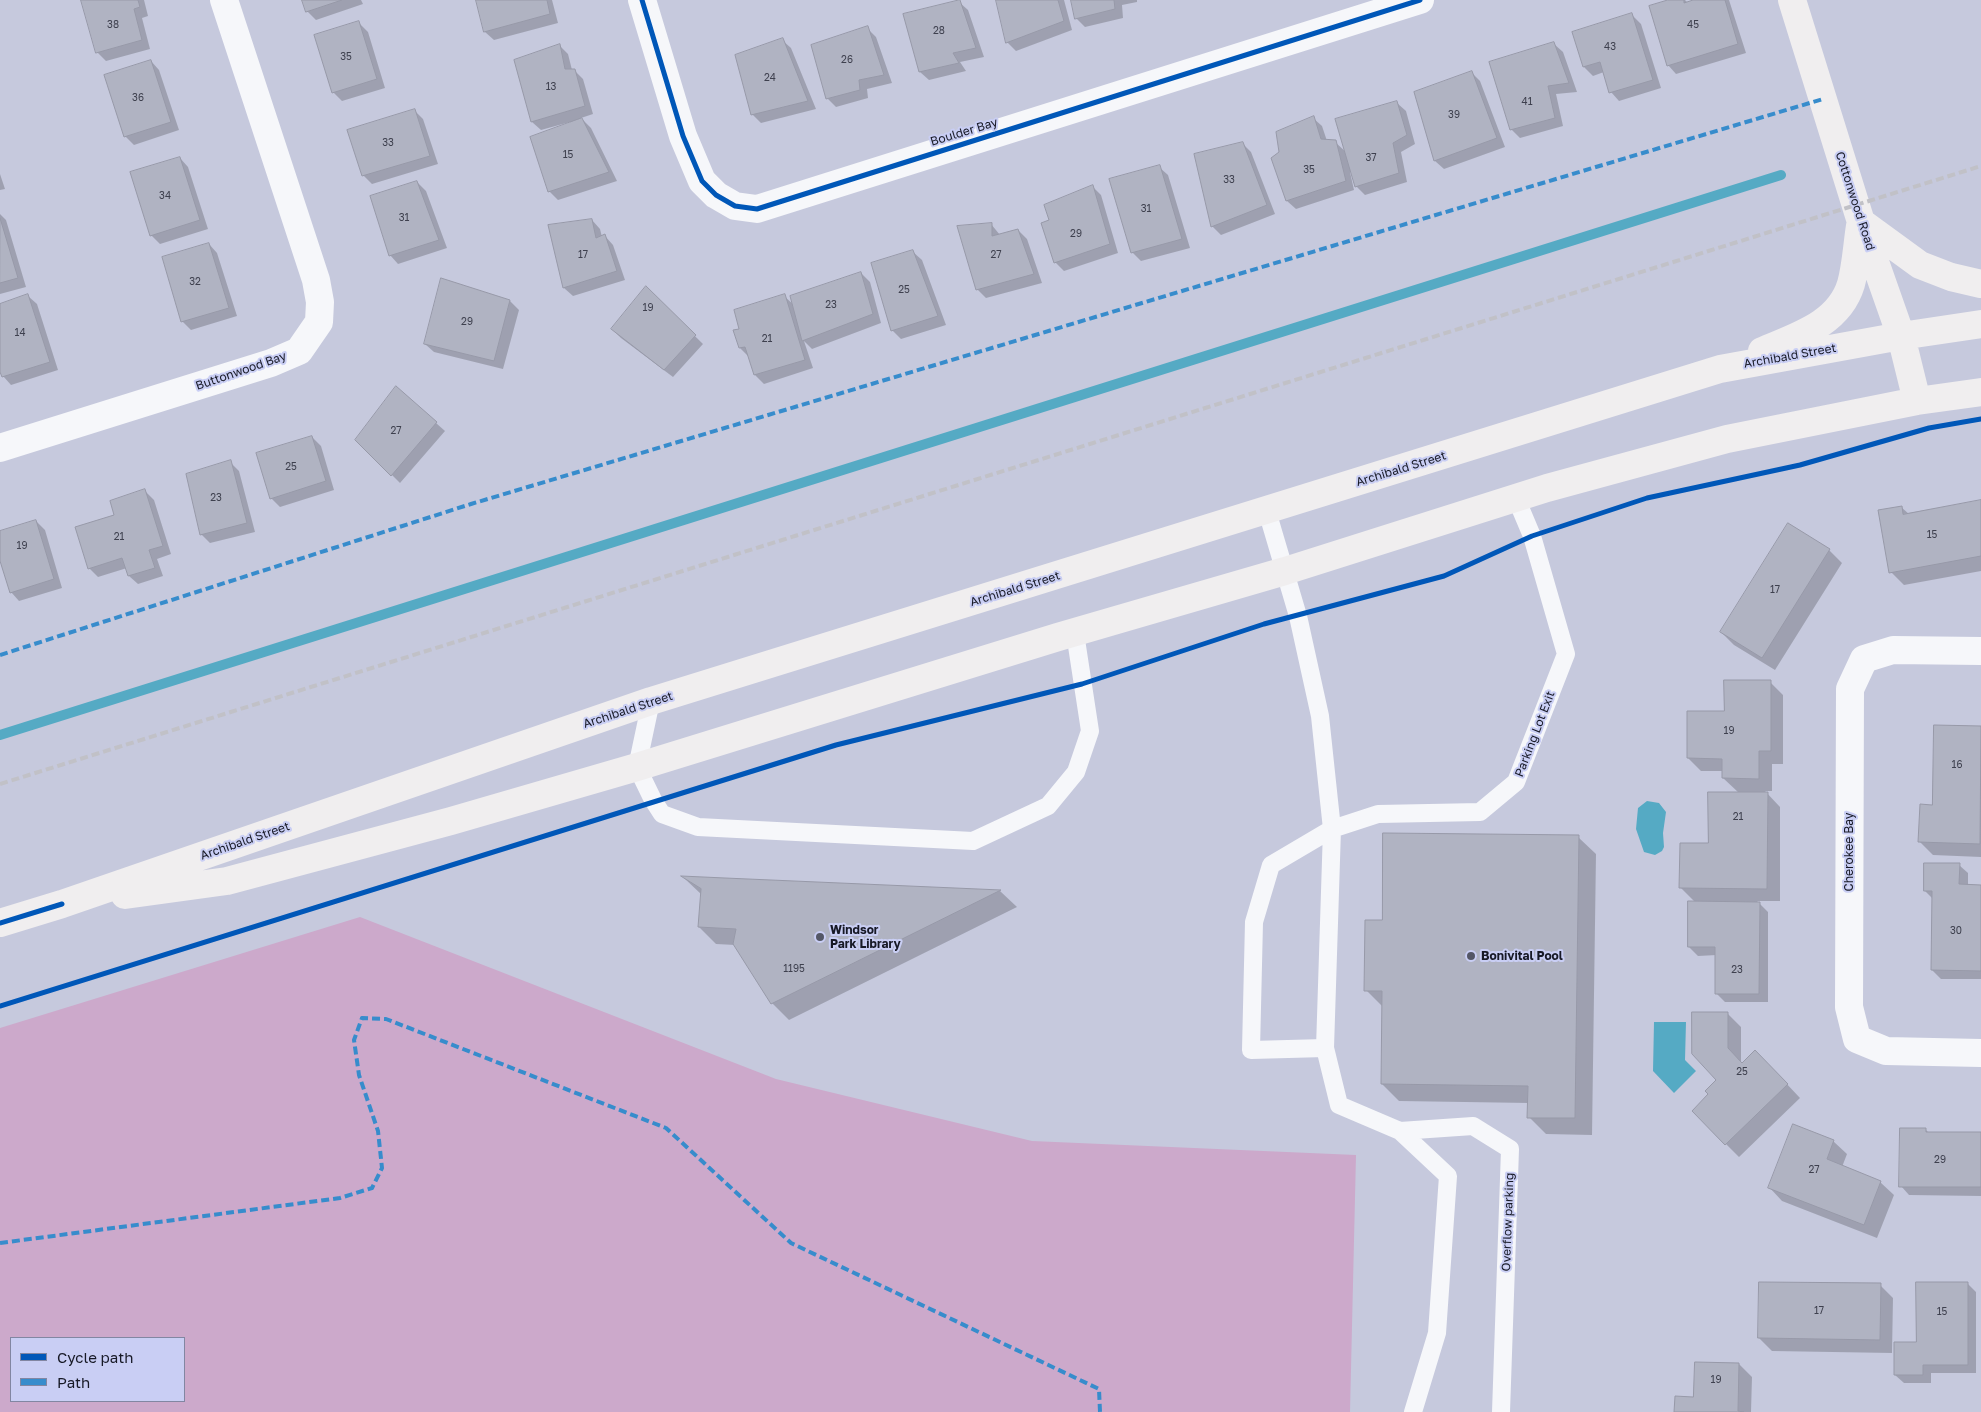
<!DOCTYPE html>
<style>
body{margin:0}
#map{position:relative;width:1981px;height:1412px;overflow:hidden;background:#c6c9dd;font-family:"Golos Text",sans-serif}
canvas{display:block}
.legend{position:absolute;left:10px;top:1337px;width:175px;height:65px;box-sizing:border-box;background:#c9cef4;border:1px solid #8286a2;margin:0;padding:6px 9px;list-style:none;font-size:15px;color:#171926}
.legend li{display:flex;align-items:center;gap:10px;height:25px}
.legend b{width:25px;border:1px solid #8286a2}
</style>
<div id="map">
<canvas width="1981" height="1412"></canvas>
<ul class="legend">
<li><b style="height:6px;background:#0057b8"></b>Cycle path</li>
<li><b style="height:6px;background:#378ccc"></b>Path</li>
</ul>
</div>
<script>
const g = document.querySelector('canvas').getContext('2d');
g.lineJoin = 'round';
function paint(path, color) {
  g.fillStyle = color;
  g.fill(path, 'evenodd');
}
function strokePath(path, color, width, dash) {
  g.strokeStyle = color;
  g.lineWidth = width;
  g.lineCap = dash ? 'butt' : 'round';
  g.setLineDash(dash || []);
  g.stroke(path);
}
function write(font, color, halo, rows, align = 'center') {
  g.font = font + ' "Golos Text",sans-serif';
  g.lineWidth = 4;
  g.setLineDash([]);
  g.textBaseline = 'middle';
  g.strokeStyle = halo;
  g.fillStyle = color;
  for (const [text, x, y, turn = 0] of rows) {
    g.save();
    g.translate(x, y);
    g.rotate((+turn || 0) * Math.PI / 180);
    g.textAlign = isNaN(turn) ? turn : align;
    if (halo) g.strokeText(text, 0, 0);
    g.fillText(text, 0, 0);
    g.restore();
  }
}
const green = new Path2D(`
 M360 917 776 1079 1032 1141 1356 1155 1350 1412H0V1028ZM184 1338V1401H11V1338Z`);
const water = new Path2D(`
 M1647 801 1659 803 1666 812 1663 833 1664 847 1662 851 1655 855 1644 852 1636 829 1638 808Z
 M1654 1022H1686L1685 1060 1696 1071 1674 1093 1653 1071Z`);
const shadow = new Path2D(`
 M82 0H144L148 16 142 18 150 49 106 61 97 52Z
 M303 0H361L363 4 316 20 307 11Z
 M478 0H552L558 23 494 40 485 32Z
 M997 0H1064L1072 30 1016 51 1007 42Z
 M1072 0H1137V2L1122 5 1123 18 1085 27 1076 18Z
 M1672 0H1685L1688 3 1697 0H1729L1746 53 1676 74 1668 65Z
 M959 2 968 10 984 57 960 62 966 71 929 80 920 72Z
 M1632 15 1641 24 1661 88 1619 101 1611 92 1604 72 1593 76 1584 67 1574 33Z
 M359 23 368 32 385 88 342 101 333 92Z
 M867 28 876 37 892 83 867 89 868 98 836 107 828 99Z
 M782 40 791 48 816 109 761 123 752 114Z
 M1554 44 1563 52 1577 92 1556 94 1563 126 1520 138 1511 129Z
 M559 45 568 54 572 70H574L583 79 593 114 581 118 591 128 617 181 558 200 549 191 570 124V122L541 130 532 122Z
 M151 61 159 70 179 130 134 145 125 136Z
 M1472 73 1480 81 1505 147 1444 169 1435 161Z
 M1397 103 1406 111 1415 144 1401 152 1407 182 1365 195 1356 186 1352 172H1350L1354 190 1296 209 1287 201 1281 153 1313 118 1322 126 1327 141 1335 142 1347 153Z
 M414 110 423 119 438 164 372 184 363 175Z
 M1242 143 1251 152 1275 214 1221 235 1212 226Z
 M180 158 188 167 208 229 160 244 151 235Z
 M1159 167 1168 175 1190 248 1141 261 1132 252Z
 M0 174 5 189 0 190Z
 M417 182 426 191 447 248 398 264 390 255Z
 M1092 186 1101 195 1118 253 1064 271 1055 262Z
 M0 214 6 220 26 287 0 294Z
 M592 220 600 229 602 237 605 236 613 245 625 280 573 296 564 288 549 226Z
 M991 224 1000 235 1018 230 1027 239 1042 283 986 298 977 289Z
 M209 244 217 253 237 316 191 330 182 321Z
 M913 252 922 260 946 325 901 339 892 330Z
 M861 273 870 282 881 323 812 349 804 341 813 368 764 384 755 375 749 357 740 348 741 329 784 296 794 305Z
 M442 280 510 301 519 310 503 369 434 352 425 344Z
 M646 288 703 344 673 377 621 338 612 329Z
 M28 296 37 304 58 370 11 385 3 376 0 368V306Z
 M436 423 445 431 400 483 357 440Z
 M312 437 321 446 334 490 280 507 271 498Z
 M230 462 239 471 255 532 210 543 201 534Z
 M145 491 154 500 171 554 157 559 163 576 138 584 129 576 127 568 98 577 90 569 77 528 116 516Z
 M1981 502V571L1904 585 1891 572 1901 507 1909 514Z
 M36 521 45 530 62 588 19 601 11 592 0 556V532Z
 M1829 550 1842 563 1775 670 1734 645 1721 632Z
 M1770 682 1783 695V764H1772V791H1765L1780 807V901H1757L1768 912V1002H1725L1716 993 1717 955 1698 956 1689 947 1696 903 1681 888 1709 844 1739 793 1723 778V771H1701L1688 758 1725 713Z
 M1936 726 1981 727V857L1933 855 1920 842 1934 806Z
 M1578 837 1596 854 1592 1135 1546 1134 1529 1117V1103L1399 1101 1382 1084 1383 1007 1366 990 1383 922Z
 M1959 865 1968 873V886H1981V979H1941L1932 970 1933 899 1925 891Z
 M684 878 1000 891 1017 907 789 1020 772 1003 735 945 716 944 699 927 702 895Z
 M1728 1014 1741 1027V1063L1742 1065H1769L1800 1098 1739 1157 1726 1144 1710 1094 1718 1080Z
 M1925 1129 1929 1133 1981 1134V1196L1909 1195 1901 1186Z
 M1833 1141 1847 1154 1842 1167 1880 1182 1894 1195 1877 1238 1782 1201 1769 1187Z
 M1967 1283 1976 1292V1373H1931V1383H1904L1895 1375 1917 1343Z
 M1880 1285 1893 1298 1892 1353 1772 1351 1759 1338Z
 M1739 1364 1752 1377 1751 1412H1676Z`);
const stream = new Path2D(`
 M0 735 1781 175`);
const building = new Path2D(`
 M81 0H138L140 7 134 9 142 40 96 53Z
 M302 0H342L306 12Z
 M476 0H547L550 14 484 32Z
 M960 0 976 48 953 53 959 63 919 72 903 14Z
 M996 0H1058L1064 21 1006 43Z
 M1071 0H1114L1115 9 1075 19Z
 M1668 0H1684V3L1693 0H1725L1738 44 1667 66 1649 6Z
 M1632 13 1653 80 1609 93 1600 62 1583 67 1572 32Z
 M359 21 377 79 332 93 314 35Z
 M868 26 884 75 859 80 860 90 826 99 811 45Z
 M783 38 808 101 751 115 735 55Z
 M1554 42 1569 83 1548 86 1555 118 1510 130 1489 62Z
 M560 44 565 69H575L585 106 531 122 514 60Z
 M151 60 171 122 124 137 104 75Z
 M1472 71 1497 138 1434 161 1414 92Z
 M1397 101 1407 135 1393 143 1399 173 1355 187 1335 119Z
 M415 109 430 156 362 176 347 130Z
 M1314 116 1321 139 1336 140 1346 181 1286 201 1271 158 1279 152 1276 132Z
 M582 118 609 172 548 192 530 137Z
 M1243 142 1267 205 1211 227 1194 154Z
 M180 157 200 220 150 236 130 172Z
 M1160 165 1182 239 1131 253 1109 179Z
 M417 181 439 240 389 256 370 196Z
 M1093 185 1110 244 1054 263 1041 223 1049 220 1044 205Z
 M0 218 18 278 0 283Z
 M592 219 596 238 605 234 617 271 563 288 548 225Z
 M992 223V236L1018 229 1034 274 976 290 957 226Z
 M209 243 229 308 181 322 162 257Z
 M913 250 938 316 891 331 871 263Z
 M861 272 873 314 802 341 790 296Z
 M441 278 510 300 494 361 424 344Z
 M646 286 696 335 664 370 611 329Z
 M28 294 50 362 2 377 0 372V304Z
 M785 294 805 360 754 375 745 347 739 348 733 330 739 329 734 310Z
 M396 386 437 422 391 476 355 440Z
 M312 436 326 481 270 499 256 453Z
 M231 460 247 523 200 535 186 474Z
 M145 489 163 546 149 550 155 568 128 576 122 558 88 569 75 527 114 515 110 501Z
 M1981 500V556L1889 573 1878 510 1902 506 1903 514Z
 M36 520 54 579 10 593 0 561V531Z
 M1788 523 1830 549 1762 658 1720 632Z
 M1724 680H1771V751H1759V779L1722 778V759L1687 758V711H1724Z
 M1934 725 1981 726 1980 844 1918 842 1920 804 1932 805Z
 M1708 792H1768L1767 889 1679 888 1680 843H1708Z
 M1383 833 1579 835 1575 1118H1527L1528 1086 1381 1084 1382 991H1364L1365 920H1382Z
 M1924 863H1960L1959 884 1981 885V971L1931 970 1932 891H1924Z
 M681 876 725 878 1001 890 771 1004 733 944 736 929 698 927 701 889Z
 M1688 901 1760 902 1759 994H1715V947H1688Z
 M1692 1012H1728V1048L1742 1063 1755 1050 1788 1084 1725 1145 1692 1111 1708 1094 1705 1091 1716 1080 1692 1054Z
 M1793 1124 1834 1140 1827 1159 1881 1181 1864 1225 1768 1188Z
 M1900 1128H1926V1132H1981V1187H1899Z
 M1759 1282 1881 1283 1880 1340 1758 1338Z
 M1916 1282H1968V1365H1923V1375H1894V1342H1916Z
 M1695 1362 1739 1363 1738 1411 1744 1412H1674L1675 1396 1693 1397Z`);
const lane = new Path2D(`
 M1267 511 1298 616 1320 716 1332 829 1325 1048 1251 1050 1254 922 1271 865 1332 829 1378 814 1480 812 1516 782 1566 654 1532 536 1516 498
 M651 701 637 767 653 800 662 814 698 827 973 841 1048 806 1076 772 1090 731 1075 633
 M1325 1048 1339 1105 1400 1131 1448 1176 1437 1333 1413 1412
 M1400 1131 1473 1126 1510 1149 1501 1412`);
const street = new Path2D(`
 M642 0 683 136 702 181 716 195 735 206 757 209 1420 0
 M0 448 271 363 299 351 319 322 320 302 316 280 224 0
 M1981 651 1893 650 1864 659 1850 689 1849 1007 1857 1039 1886 1051 1981 1053`);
const secondary = new Path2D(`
 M1792 0 1861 222 1901 336 1917 401
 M1861 222 1920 265 1951 277 1981 284
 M1762 351C1797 336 1839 324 1851 284 1856 266 1857 245 1860 226
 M125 895 227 881 451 821 637 767 1058 637 1285 571 1547 488 1727 439 1917 401 1981 392
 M0 923 62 904 651 701 1720 369 1901 336 1981 324`);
const rail = new Path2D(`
 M0 784 1981 166`);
const quiet = new Path2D(`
 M0 655 471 504 1823 99
 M0 1243 340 1198 372 1188 382 1168 378 1131 359 1075 354 1040 362 1018 386 1019 666 1128 791 1243 1099 1389 1100 1412`);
const cycleway = new Path2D(`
 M642 0 683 136 702 181 716 195 735 206 757 209 1420 0
 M0 923 62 904
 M0 1006 836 745 1082 684 1264 624 1444 576 1532 536 1647 498 1800 465 1929 428 1981 419`);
const markers = [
 [820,937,5,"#545766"],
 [1471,956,5,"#545766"]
];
const numberNames = [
 ["38",113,25],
 ["45",1693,25],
 ["28",939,31],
 ["43",1610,47],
 ["35",346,57],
 ["26",847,60],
 ["24",770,78],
 ["13",551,87],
 ["36",138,98],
 ["41",1527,102],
 ["39",1454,115],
 ["33",388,143],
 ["15",568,155],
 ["37",1371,158],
 ["35",1309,170],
 ["33",1229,180],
 ["34",165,196],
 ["31",1146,209],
 ["31",404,218],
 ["29",1076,234],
 ["17",583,255],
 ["27",996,255],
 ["32",195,282],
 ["25",904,290],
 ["23",831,305],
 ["19",648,308],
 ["29",467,322],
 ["14",20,333],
 ["21",767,339],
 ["27",396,431],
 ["25",291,467],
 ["23",216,498],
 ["15",1932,535],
 ["21",119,537],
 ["19",22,546],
 ["17",1775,590],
 ["19",1729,731],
 ["16",1957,765],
 ["21",1738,817],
 ["30",1956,931],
 ["1195",794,969],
 ["23",1737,970],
 ["25",1742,1072],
 ["29",1940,1160],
 ["27",1814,1170],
 ["17",1819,1311],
 ["15",1942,1312],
 ["19",1716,1380]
];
const streetNames = [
 ["Boulder Bay",964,132,-17],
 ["Cottonwood Road",1855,201,72],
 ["Archibald Street",1790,356,-10],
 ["Buttonwood Bay",241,371,-19],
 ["Archibald Street",1401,469,-17],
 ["Archibald Street",1015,589,-17],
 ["Archibald Street",628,710,-18],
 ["Parking Lot Exit",1535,734,-69],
 ["Archibald Street",245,841,-19],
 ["Cherokee Bay",1849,852,-90],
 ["Overflow parking",1508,1222,-88]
];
const poiNames = [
 ["Windsor",830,930],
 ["Park Library",830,944],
 ["Bonivital Pool",1481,956]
];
paint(green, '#cca9cb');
paint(water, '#55aac4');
paint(shadow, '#0003');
strokePath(stream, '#55aac4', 10);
paint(building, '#b0b3c2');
strokePath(building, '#9799a8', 1);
strokePath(lane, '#f6f7fa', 18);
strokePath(street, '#f6f7fa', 28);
strokePath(secondary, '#f0eeef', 28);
strokePath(rail, '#c1c1c7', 4, [8, 4]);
strokePath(quiet, '#378ccc', 4, [8, 4]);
strokePath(cycleway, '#0057b8', 5);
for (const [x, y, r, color] of markers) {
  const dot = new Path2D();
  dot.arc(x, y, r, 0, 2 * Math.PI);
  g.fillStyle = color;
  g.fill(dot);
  strokePath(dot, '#c9cef4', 2);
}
write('10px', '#3e404e', null, numberNames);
write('12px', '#171926', '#c9cef4', streetNames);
write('bold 12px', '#171926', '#c9cef4', poiNames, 'left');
</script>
